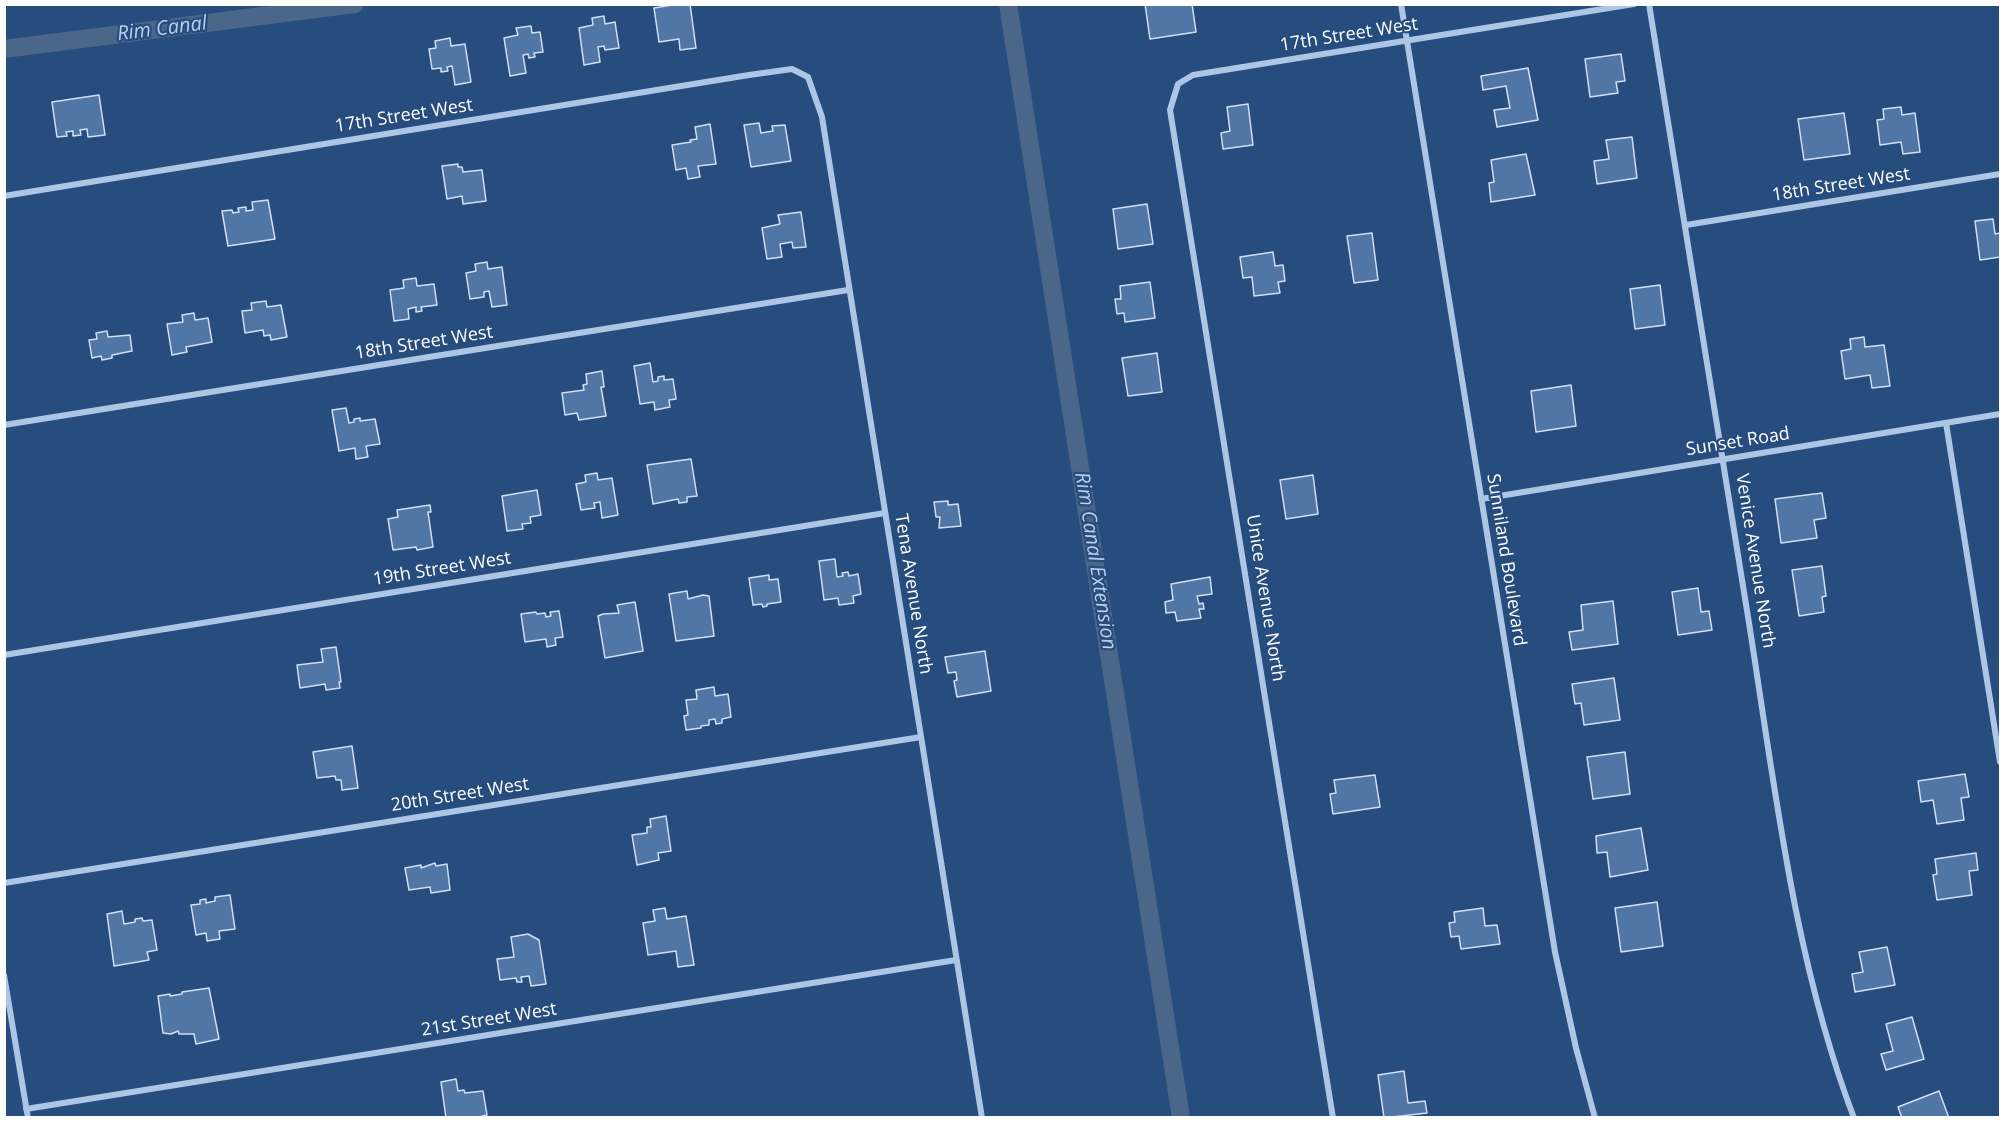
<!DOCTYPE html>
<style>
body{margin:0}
#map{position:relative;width:2005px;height:1122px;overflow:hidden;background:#274c7e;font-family:"Open Sans",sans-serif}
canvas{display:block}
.frame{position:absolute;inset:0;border:6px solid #fff;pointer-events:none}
</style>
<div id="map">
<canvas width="2005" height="1122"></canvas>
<div class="frame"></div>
</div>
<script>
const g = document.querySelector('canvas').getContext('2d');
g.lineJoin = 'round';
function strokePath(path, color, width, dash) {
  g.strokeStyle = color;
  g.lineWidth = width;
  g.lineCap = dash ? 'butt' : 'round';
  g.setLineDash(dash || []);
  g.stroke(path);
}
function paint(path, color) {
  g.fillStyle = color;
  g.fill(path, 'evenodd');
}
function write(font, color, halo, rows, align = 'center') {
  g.font = font + ' "Open Sans",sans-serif';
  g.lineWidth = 4.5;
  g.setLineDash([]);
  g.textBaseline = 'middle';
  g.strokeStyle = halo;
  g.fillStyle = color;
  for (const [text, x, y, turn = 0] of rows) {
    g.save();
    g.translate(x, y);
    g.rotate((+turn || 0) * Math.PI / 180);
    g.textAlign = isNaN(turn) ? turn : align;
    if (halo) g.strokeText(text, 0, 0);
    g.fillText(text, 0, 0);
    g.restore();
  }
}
const canal = new Path2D(`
 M1008 4 1181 1118
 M4 49 355 4`);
const building = new Path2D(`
 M678 4H690L696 48 680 50 679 39 659 42 654 8Z
 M1145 4H1192L1196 32 1150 39Z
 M604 16 605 24 615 22 619 48 605 50 604 46 598 47 600 62 584 65 579 28 593 25 592 18Z
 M531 26 532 33 540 32 543 52 534 53 535 57 529 58 528 54 523 55 526 73 510 76 504 38 518 35 516 28Z
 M450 38 451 46 465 44 471 82 455 85 452 66 447 67 448 71 441 72V68L432 69 429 49 436 48 435 41Z
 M1621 54 1625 81 1616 82 1618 93 1590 97 1585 59Z
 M1528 68 1538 120 1497 127 1494 110 1510 108 1506 86 1483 90 1481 76Z
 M99 95 105 135 88 137 87 129 80 130 81 135 73 136V131L66 132 67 136 57 137 52 102Z
 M1248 104 1253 145 1223 149 1221 133 1230 131 1227 107Z
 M1901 107 1902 115 1915 113 1920 152 1903 154 1901 142 1880 145 1877 120 1884 119 1883 109Z
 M1844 113 1850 154 1804 160 1798 119Z
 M759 123 761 133 773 131 772 126 785 125 791 161 751 167 744 125Z
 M710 124 716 164 698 166 700 177 688 179 686 168 676 170 672 145 691 142 690 140 697 139 695 127Z
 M1632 137 1637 178 1597 184 1594 161 1609 159 1606 140Z
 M1526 154 1535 195 1491 202 1489 183 1494 182 1491 160Z
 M458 164V167H462L463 172 482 170 486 201 463 204 462 196 447 199 442 166Z
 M268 200 275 239 228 246 222 211 232 210 233 213 239 212 238 208 246 207V211L253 210 252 202Z
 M1147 204 1153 244 1118 249 1113 209Z
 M801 212 806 247 793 248 792 242 780 244 782 257 767 259 762 228 780 224 778 215Z
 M1993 219 1995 234 2000 233V257L1980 260 1975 221Z
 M1372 233 1378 280 1354 283 1347 236Z
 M1273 252 1275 266 1283 265 1285 281 1278 282 1280 293 1254 296 1252 277 1243 278 1240 257Z
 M487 262 488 269 502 267 507 305 492 307 489 291 484 292V297L470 299 466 273 476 271 475 264Z
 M416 278 417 286 434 284 437 305 421 307 422 311 416 312V307L408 309 409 319 394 321 390 290 404 288 403 280Z
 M1150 282 1155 318 1125 322 1124 313 1117 314 1115 299H1121L1120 286Z
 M1660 285 1665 325 1635 329 1630 289Z
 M266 301 267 307 281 305 287 337 271 340 270 335 264 336 263 330 245 333 242 311 252 310 251 303Z
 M194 313 195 320 208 318 212 342 186 347 187 352 172 355 167 324 183 322 182 315Z
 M107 331 108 337 130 335 132 351 112 355V358L102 360 101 356 92 358 89 340 97 339 96 333Z
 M1864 337 1865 347 1884 345 1890 386 1872 388 1870 375 1845 379 1841 351 1851 349 1850 339Z
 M1157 353 1162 392 1128 396 1122 358Z
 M650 363 653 382 658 381V377L664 376V380L673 379 676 399 669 400 670 407 655 410 654 402 640 404 634 366Z
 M602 371 604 387H601L606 416 579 420 577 413 565 415 562 393 584 390 583 385 587 384 586 374Z
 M1571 385 1576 426 1536 432 1531 391Z
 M346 408 349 423 354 422V419L360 418V421L375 419 380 444 366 446 368 457 356 459 355 448 339 451 332 410Z
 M691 459 697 496 687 497V502L679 503 678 499 653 504 647 465Z
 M597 473 598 480 612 478 618 515 602 518 600 502 594 503 595 508 581 510 576 484 586 482 585 475Z
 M1313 475 1318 514 1286 519 1280 480Z
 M537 490 541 515 530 517 531 523 522 524 523 529 507 531 502 496Z
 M1822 493 1826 518 1814 520 1817 538 1781 543 1775 499Z
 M948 501V505L958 504 961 526 939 528 940 517H936L934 502Z
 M430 505 431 512H428L433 547 417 550 416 547 393 550 388 519 398 517 397 510Z
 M835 559 837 577 843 576 842 573 848 572 849 576 858 574 861 594 853 596 854 603 839 605 838 598 824 600 819 561Z
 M1822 566 1826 596 1822 597 1824 612 1799 616 1792 570Z
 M769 575V580L778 579 781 602 767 604V606L763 607 762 604 753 605 749 578Z
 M1210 577 1212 594 1197 596 1199 604 1203 603 1204 609H1199L1201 618 1177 621 1175 612 1166 613 1165 602 1173 600 1171 584Z
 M1698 588 1701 612 1709 611 1712 630 1678 635 1672 592Z
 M687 591 688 599 703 595 709 596 714 636 676 641 669 594Z
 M1613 601 1618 644 1572 650 1569 632 1583 630 1581 605Z
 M635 602 643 651 605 658 598 616 603 614 619 613 617 605Z
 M559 611 563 637 555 638 556 645 547 647 546 639 525 642 521 614 536 612 537 614 545 613 546 617 551 616 550 612Z
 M336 647 341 682H339L340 688 326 690 325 684 300 688 297 665 323 662 321 649Z
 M985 651 991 691 957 697 954 681 957 680 956 672 948 673 945 657Z
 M1614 678 1620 720 1584 725 1581 703 1575 704 1572 684Z
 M714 687 715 696 728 694 731 717 722 719V723L716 724 715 719 709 720V725L701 726V728L686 730 684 716 688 715 686 700 697 699 696 690Z
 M352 746 358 788 342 790 341 780H336L335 776 317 778 313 752Z
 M1625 752 1630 794 1593 799 1587 757Z
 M1965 774 1969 797 1961 798 1964 820 1937 824 1933 800 1921 802 1918 781Z
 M1375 775 1380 807 1333 814 1330 794 1336 793 1334 780Z
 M666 816 671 851 658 853 659 860 637 865 632 835 647 833V827H651L650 819Z
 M1641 828 1648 870 1610 877 1607 852 1597 853 1596 836Z
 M1976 853 1978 870 1969 871 1972 895 1937 900 1933 875 1937 874 1935 859Z
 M435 863 436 866 447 864 450 890 431 893 430 887 409 890 405 868 421 865V868Z
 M230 895 235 929 219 931 220 939 207 941 206 933 196 935 191 905 200 904V900L206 899V903L215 901V897Z
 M1657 902 1663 946 1621 952 1615 908Z
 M665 908 667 919 686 916 694 965 678 967 676 951 648 955 643 923 655 921 653 910Z
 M1483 908 1485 926 1497 925 1500 944 1461 949 1459 936 1451 937 1449 923 1455 922 1454 912Z
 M122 911 124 924 135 922V919L142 918 143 921 152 920 157 950 147 952 149 960 114 966 107 914Z
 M528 934 539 940 546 984 531 986 529 976 521 977 522 982H517L516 978 500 980 497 959 514 957 511 937Z
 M1887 947 1895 985 1855 992 1852 974 1863 972 1859 952Z
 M209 988 219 1039 196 1044 194 1034H179L178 1031 171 1034 163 1033 158 996 170 994V996L182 994V992Z
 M1912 1017 1924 1059 1886 1070 1881 1054 1893 1051 1886 1024Z
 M1404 1071 1408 1103 1425 1101 1427 1113 1384 1118 1378 1075Z
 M456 1079 458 1091 464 1090 465 1093 483 1091 487 1115 475 1118H446L441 1082Z
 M1939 1091 1949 1118H1902L1898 1107Z`);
const street = new Path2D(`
 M1401 4 1555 952 1576 1048 1595 1118
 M1649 4C1683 210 1717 416 1749 623 1775 787 1794 961 1854 1118
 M4 196 749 75 792 69 808 77 822 117 982 1118
 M1686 225 2000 174
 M1946 423 2000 762
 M4 425 848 290
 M1481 499 2000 414
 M4 655 885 513
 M4 883 921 737
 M4 975 28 1118
 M26 1109 956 960
 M1333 1118 1170 110 1178 84 1193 75 1634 4`);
const streetNames = [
 ["17th Street West",1349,35,-9],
 ["17th Street West",404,116,-9],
 ["18th Street West",1841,185,-9],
 ["18th Street West",424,343,-9],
 ["Sunset Road",1738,442,-9],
 ["Sunniland Boulevard",1506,560,81],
 ["Venice Avenue North",1755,561,81],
 ["19th Street West",442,569,-9],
 ["Tena Avenue North",913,594,81],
 ["Unice Avenue North",1265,598,81],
 ["20th Street West",460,795,-9],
 ["21st Street West",489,1020,-9]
];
const waterNames = [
 ["Rim Canal",162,29,-7],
 ["Rim Canal Extension",1095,561,81]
];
strokePath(canal, '#4a6689', 18);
paint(building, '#5076a6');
strokePath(building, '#d0e0f4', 1.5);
strokePath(street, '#adc6e5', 6);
write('18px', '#fff', '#274c7e', streetNames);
write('italic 20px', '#b8d0ed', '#274c7e', waterNames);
</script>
